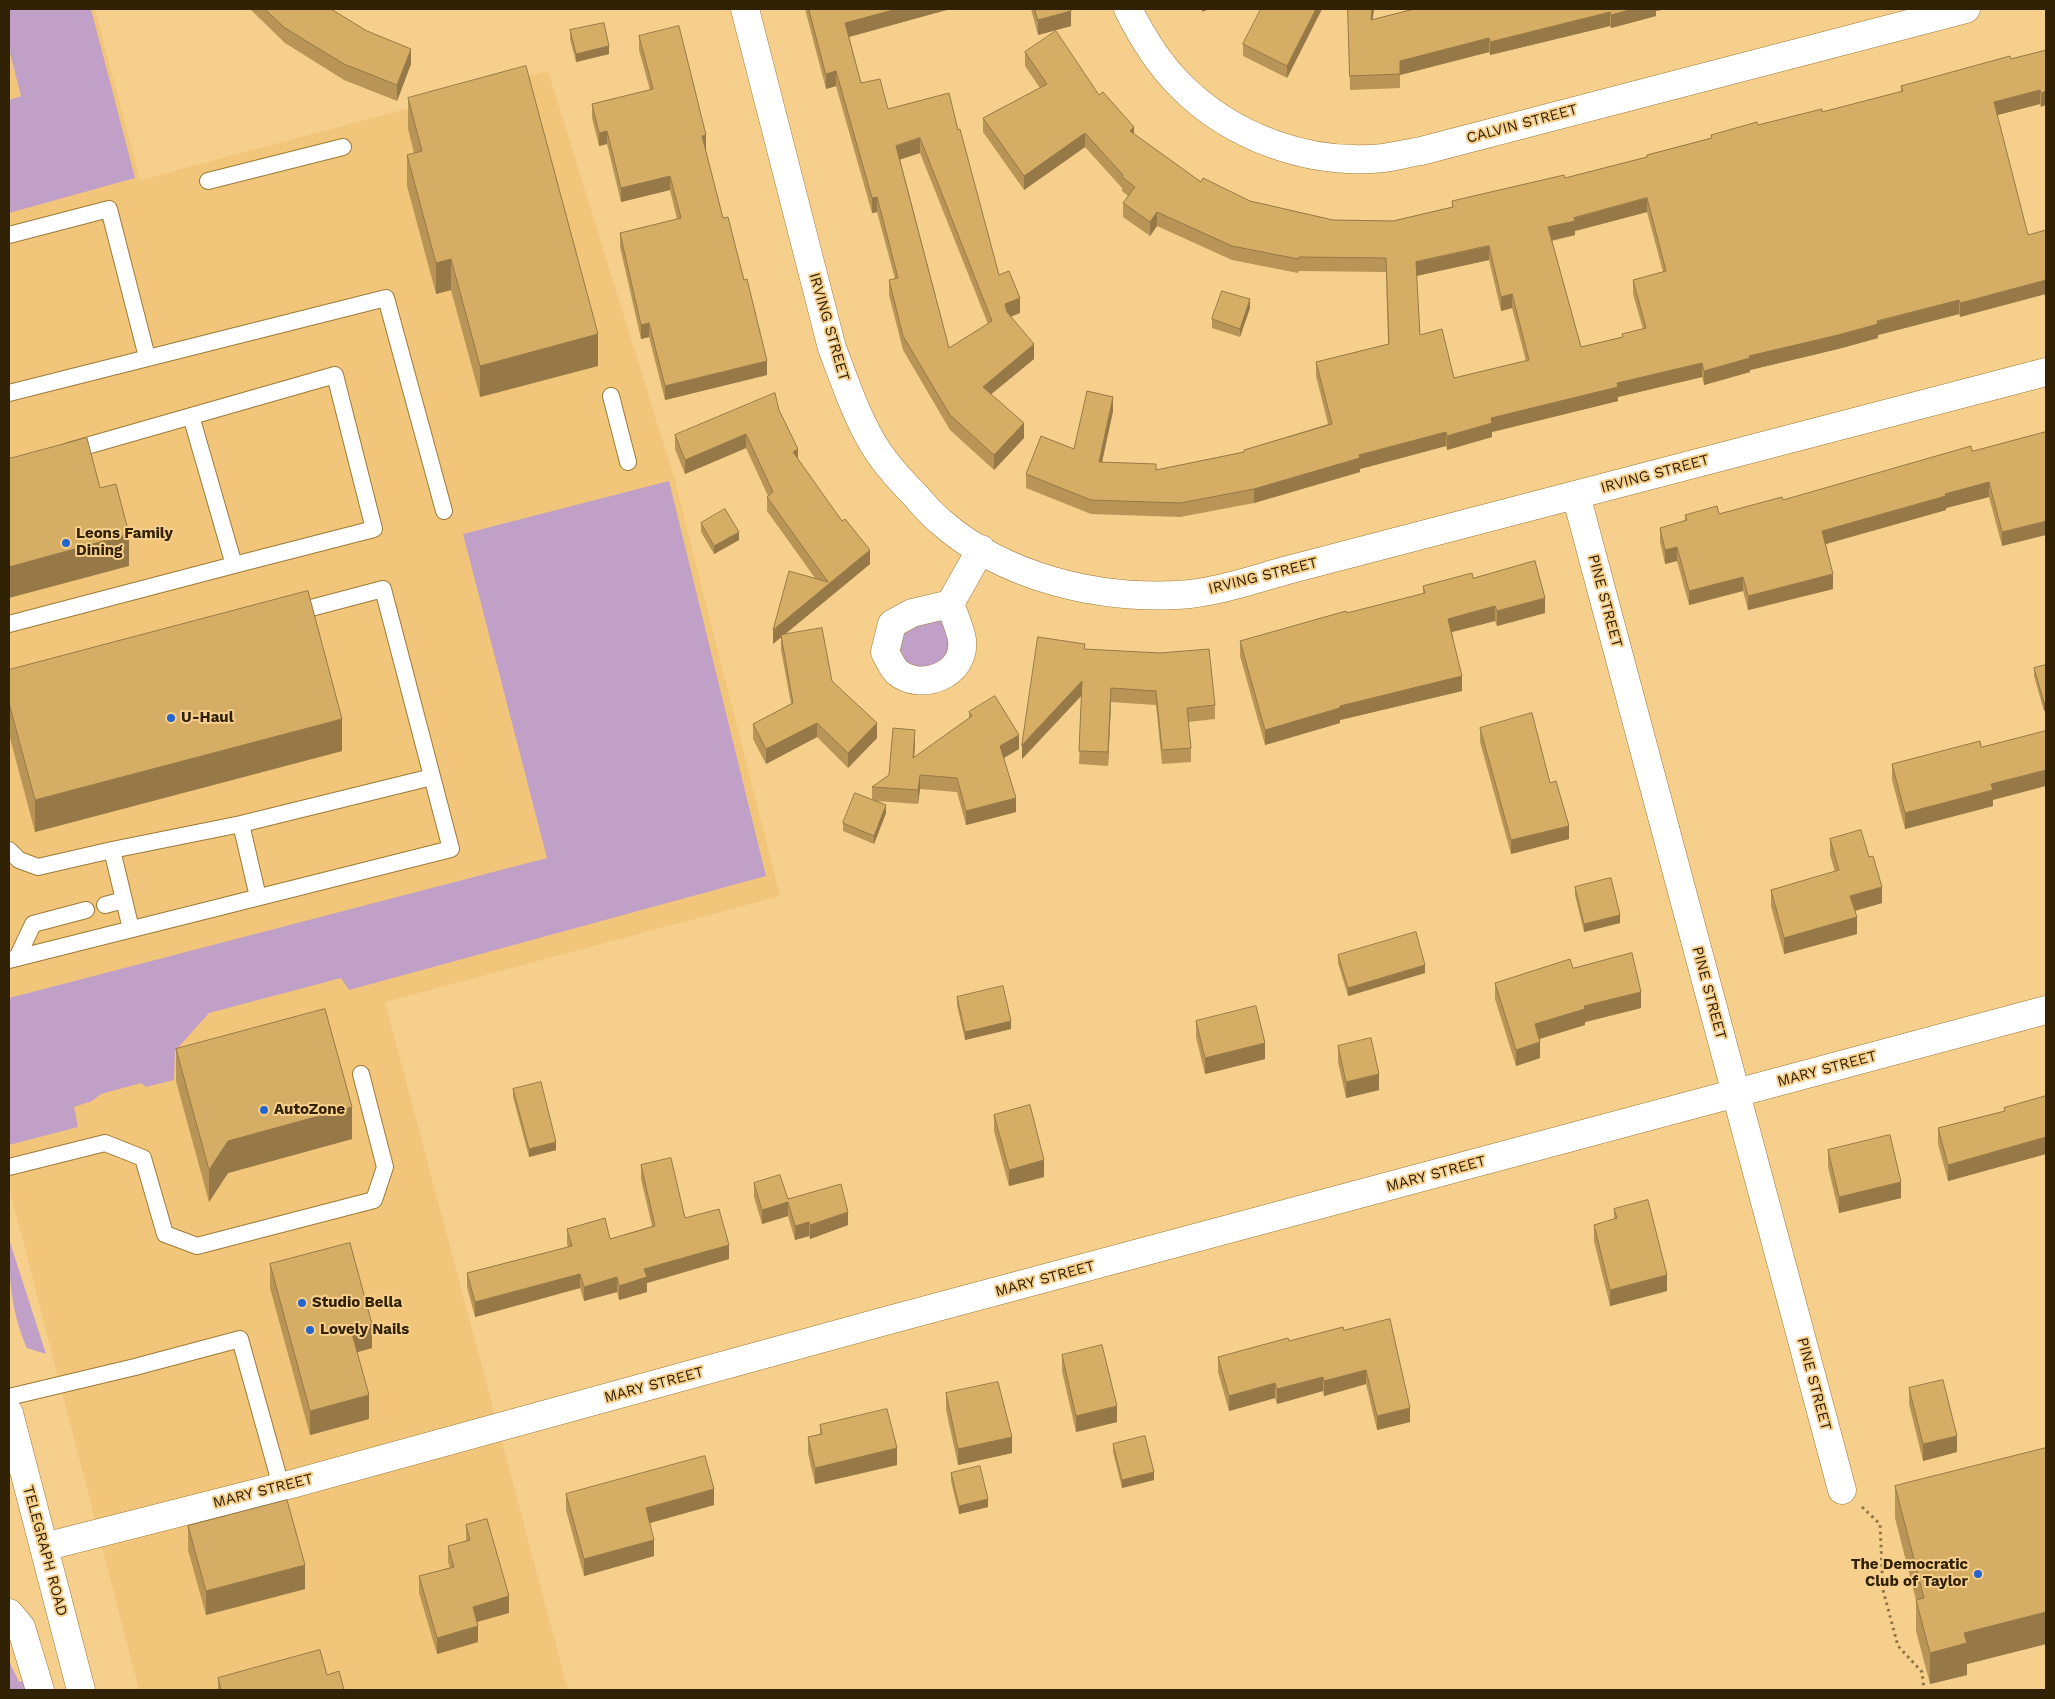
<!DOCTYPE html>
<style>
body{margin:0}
#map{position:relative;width:2055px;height:1699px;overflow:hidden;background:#f6cf8c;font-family:"Work Sans",sans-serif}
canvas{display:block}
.frame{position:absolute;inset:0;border:10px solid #312206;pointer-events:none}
</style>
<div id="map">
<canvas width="2055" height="1699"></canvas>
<div class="frame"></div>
</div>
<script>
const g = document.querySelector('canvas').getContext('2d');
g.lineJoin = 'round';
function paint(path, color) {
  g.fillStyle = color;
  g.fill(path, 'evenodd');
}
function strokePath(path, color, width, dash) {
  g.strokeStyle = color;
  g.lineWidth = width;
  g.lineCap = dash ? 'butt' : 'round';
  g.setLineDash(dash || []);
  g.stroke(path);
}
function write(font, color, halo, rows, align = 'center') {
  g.font = font + ' "Work Sans",sans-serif';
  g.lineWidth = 4;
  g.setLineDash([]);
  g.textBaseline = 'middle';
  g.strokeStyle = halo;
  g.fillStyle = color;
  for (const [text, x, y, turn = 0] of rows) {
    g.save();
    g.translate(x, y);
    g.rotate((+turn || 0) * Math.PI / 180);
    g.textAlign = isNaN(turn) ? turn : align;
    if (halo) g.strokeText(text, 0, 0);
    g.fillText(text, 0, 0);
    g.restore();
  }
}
const built = new Path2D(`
 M9 9H95L140 180 548 71 674 477 780 896 385 1002 568 1690H139L9 1187Z`);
const green = new Path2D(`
 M9 9H91L135 178 9 213V100L21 96 9 49Z
 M669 481 766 876 349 990 341 978 209 1013 175 1051 174 1080 146 1087 141 1083 101 1094 92 1101 74 1107 78 1127 9 1145V998L547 858 463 534Z
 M942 616C953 642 955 651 933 671L901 664C892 624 909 625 942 616Z
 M9 1239 46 1354 27 1348C11 1313 9 1276 9 1239Z
 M9 1661 19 1682 26 1680 28 1690H9Z`);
const path = new Path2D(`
 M1862 1507 1880 1524 1883 1590 1898 1646 1922 1672 1924 1690`);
const lane = new Path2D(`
 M208 181 343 147
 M9 235 109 209 147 357
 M9 393 386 298 444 511
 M611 396 628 462
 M69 451 335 375 374 529 234 565
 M9 624 234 565 191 416
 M241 824 258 897
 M9 850 19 860 38 867 112 850 241 824 432 777
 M112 850 131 929
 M105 905 124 900
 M17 958 33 924 86 910
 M9 960 451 849 383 589 292 613
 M9 1167 105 1143 143 1158 165 1234 197 1246 374 1200 385 1167 361 1074
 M9 1397 135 1367 240 1339 281 1486`);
const street = new Path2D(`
 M745 9 832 348C844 379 855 413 872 442 883 461 899 479 915 495 923 504 931 514 941 522 1004 577 1095 599 1177 595 1214 593 1249 581 1284 571L2046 372
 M1128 9C1141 35 1158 63 1179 84 1230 137 1310 166 1384 158 1396 156 1409 153 1421 151L1966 9
 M1576 495 1842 1490
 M950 604 912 613 892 624 885 652C888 658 892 667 897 672 921 692 966 675 962 640 960 628 954 615 950 604L981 549
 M44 1547 292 1484 889 1320 2046 1010`);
const primary = new Path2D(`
 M9 1413 81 1690
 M9 1613 21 1627 40 1690`);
const wall = new Path2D(`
 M250 9H331L411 64 397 101 344 80 285 43Z
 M805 9H950L849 37 861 83 888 109 958 130 999 275 1020 313 1011 316 1034 359 991 394 1024 438 994 470 950 430 903 350 889 295V280L895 279 877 212 872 213 836 86 826 89ZM920 153 988 324 949 348 900 159Z
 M1031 9H1071V26L1038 35Z
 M1322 9 1287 78 1243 56V44Z
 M1348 9H1374L1372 20 1414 9H1666L1656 11V16L1611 28 1610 26 1490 55 1489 52 1400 75V88L1350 90Z
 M570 30 609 54 576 62 570 39Z
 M639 36 706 149H705L723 218 767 375 665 400 649 337 641 339 620 247V233L677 219 670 190 621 202 607 144 599 146 592 118V104L650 90 639 50Z
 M2046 50 2041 107 2040 104 1997 115 1960 317 1959 314 1878 335V338L1838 349 1750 370V372L1704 385 1702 377 1618 397V401L1492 432V437L1447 450 1446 446 1360 469V472L1254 503 1180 517 1091 514 1026 488V474L1074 449 1113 411 1102 462 1156 470 1244 452V450L1328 424 1316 376V362L1388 344 1386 272 1299 271 1298 273 1232 260 1157 226 1150 236 1123 217V203L1128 196 1122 191V188L1085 147 1024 190 983 132V118L1040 88 1025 66V52L1099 95 1134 134 1201 182 1250 201 1333 220 1393 221 1452 207V201L1565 178 1647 157V155L1711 138V135L1822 112 1901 92V86L2011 59ZM1647 212 1663 272 1633 280V294L1643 329 1622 334V337L1581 347 1552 241 1575 235V231ZM1489 260 1501 311 1512 308 1526 361 1454 378 1420 335 1416 276Z
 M408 98 598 366 480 397 451 290 436 294 407 186V155L414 153 408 129Z
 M1250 308 1240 337 1212 328V319Z
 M779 410 798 459 870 564 784 635 832 681 877 738 848 768 817 737 766 764 753 739V724L791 704 781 650V637L773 644 815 578 767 511V497L768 496 746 448 685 474 675 449V435Z
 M2046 432 2002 546 1989 497 1946 508V510L1826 544 1833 589 1748 610 1743 591 1689 605 1677 561 1665 564 1660 542V528L1685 521V515L1719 514 1783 500Z
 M701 523 739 540 714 554 701 532Z
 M1473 578 1545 613 1497 626 1495 621 1452 632 1462 691 1340 720V723L1265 745 1240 656V641L1423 594V586Z
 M1085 649 1215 705V719L1188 722 1191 748V762L1162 764 1156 705 1111 702 1108 766 1079 764 1082 695 1022 759Z
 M2046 665V710L2044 711 2034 676V668Z
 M9 670 342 751 35 832 9 734Z
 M969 712 1019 749 1004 758 1016 812 966 825 957 792 920 789 918 804 876 801 886 813 874 844 843 831V823L872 800V787L889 775 915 744 914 757 969 718Z
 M1480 728 1550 783 1569 839 1511 854 1480 742Z
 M1892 764 1993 800V806L1905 829 1892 780Z
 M1830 839 1882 903 1855 911 1857 934 1784 954 1771 906V890L1835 872 1830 855Z
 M1575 887 1620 923 1584 932 1575 895Z
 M1338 955 1425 973 1348 996 1338 963Z
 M1573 968 1641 1008 1585 1022V1025L1540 1039V1058L1516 1066 1495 999V983Z
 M957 997 1011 1029 965 1040 957 1005Z
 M1196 1021 1265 1059 1205 1074 1196 1037Z
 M1338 1046 1379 1090 1346 1098 1338 1062Z
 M176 1049 352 1139 228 1173 209 1202 176 1081Z
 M513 1089 556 1150 529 1157 513 1097Z
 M2046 1096V1154L1948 1181 1938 1144V1128L2004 1111V1108Z
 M994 1115 1044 1177 1009 1186 994 1131Z
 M1828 1150 1901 1198 1839 1213 1828 1167Z
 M641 1165 685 1218 729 1259 647 1283V1292L619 1300 617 1292 584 1301 580 1288 475 1317 467 1287V1273L568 1247 567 1244V1229L610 1239 652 1226 641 1179Z
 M754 1183 788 1199 848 1225 810 1239 809 1236 795 1240 788 1216 762 1224 754 1197Z
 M1614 1209 1667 1291 1610 1306 1594 1241V1225L1614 1219Z
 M270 1264 372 1348 357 1352 369 1419 310 1435 270 1288Z
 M1344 1330 1410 1422 1377 1430 1366 1384 1324 1396 1323 1391 1277 1404 1275 1398 1229 1411 1218 1372V1357Z
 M1062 1355 1117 1422 1076 1432 1062 1371Z
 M1909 1388 1957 1452 1923 1461 1909 1404Z
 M946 1393 1012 1453 958 1465 946 1410Z
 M820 1425 897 1465 815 1484 808 1453V1437L820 1434Z
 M1113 1444 1154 1480 1122 1488 1113 1452Z
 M2046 1448V1644L1967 1664V1675L1930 1684 1916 1631V1600L1895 1518V1486Z
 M951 1473 988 1507 959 1514 951 1481Z
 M566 1494 714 1505 650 1523 654 1556 584 1576 566 1510Z
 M466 1525 509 1613 477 1622 478 1642 437 1654 419 1593V1576L450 1568 448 1562V1546L466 1541Z
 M188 1526 305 1589 206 1615 188 1550Z
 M327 1675 344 1690H218V1678Z`);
const shadedWall = new Path2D(`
 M897 9H950L845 38V23Z
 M1202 9H1210L1202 12Z
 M1316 9H1322L1287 78V66Z
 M1372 9H1374L1371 34V20Z
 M1633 9H1666L1656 11V16L1611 28V15Z
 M1071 11V26L1038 35V20Z
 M1610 12V26L1490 55V42Z
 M1489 38V52L1400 75V61Z
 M609 46V54L576 62V54Z
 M411 49V64L397 101V85Z
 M836 71V86L826 89V74Z
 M2040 90V104L1994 116V102Z
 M2046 91V105L2041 107V93Z
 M1134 127V141L1130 131Z
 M607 131V144L599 146V133Z
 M1085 133V147L1024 190V176Z
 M706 135V149L702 150V136Z
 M920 138V153L896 161V146Z
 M670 176V190L621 202V188Z
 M877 197V212L872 213V198Z
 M1647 198V212L1575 231V235L1548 241V227L1574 218Z
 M1157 212V226L1150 236V222Z
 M1489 246V260L1416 276V262Z
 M451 259V290L436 294V263Z
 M2046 280V294L1960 317V303Z
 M1512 294V308L1501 311V297Z
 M1020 298V313L1005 319V304Z
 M1250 299V308L1240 337V329Z
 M1959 300V314L1878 335V338L1838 349 1750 370V372L1704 385V371L1749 356Z
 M649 323V337L641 339V325Z
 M598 334V366L480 397V366Z
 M1034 344V359L983 401V387Z
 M767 361V375L665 400V386Z
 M1702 363V377L1618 397V401L1492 432V437L1447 450V436L1491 418 1617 383Z
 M1113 397V411L1099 476V462Z
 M1024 423V438L994 470V455Z
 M1446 432V446L1360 469V472L1254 503V489L1359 455Z
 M746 434V448L685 474V460Z
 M798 449V463L793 452Z
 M1989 482V497L1946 508V510L1822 545V531L1945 494Z
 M2046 521V535L2002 546V532Z
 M739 532V540L714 554V546Z
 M129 534V566L9 598V567Z
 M1677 547V561L1665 564V550Z
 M870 550V564L773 644V630Z
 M1833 574V589L1748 610V596Z
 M1743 577V591L1689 605V591Z
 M1545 598V613L1497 626V611Z
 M1495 606V621L1448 633V619Z
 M1462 676V691L1340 720V723L1265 745V730L1340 706Z
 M1082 681V695L1022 759V745Z
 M1111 688V702L1108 766V752Z
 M2046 702V710L2044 711V703Z
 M342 719V751L35 832V800Z
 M817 723V737L766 764V749Z
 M877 723V738L848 768V753Z
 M915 730V744L913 772V758Z
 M1019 735V749L1000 760V746Z
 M2046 770V786L1993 800V806L1905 829V813L1991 784Z
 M920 775V789L918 804V790Z
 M1016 798V812L966 825V811Z
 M886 805V813L874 844V836Z
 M1569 826V839L1511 854V840Z
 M1882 887V903L1850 912V896Z
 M1620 915V923L1584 932V924Z
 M1857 917V934L1784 954V938Z
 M1425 965V973L1348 996V988Z
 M1641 992V1008L1585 1022V1025L1535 1040V1024L1584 1006Z
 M1011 1021V1029L965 1040V1032Z
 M1540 1042V1058L1516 1066V1050Z
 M1265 1043V1059L1205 1074V1058Z
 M1379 1074V1090L1346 1098V1082Z
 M352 1107V1139L228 1173 209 1202V1170L228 1141Z
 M2046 1137V1154L1948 1181V1165Z
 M556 1142V1150L529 1157V1149Z
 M1044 1160V1177L1009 1186V1170Z
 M1901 1182V1198L1839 1213V1197Z
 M788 1202V1216L762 1224V1210Z
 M848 1212V1225L810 1239V1225Z
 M809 1222V1236L795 1240V1226Z
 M729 1245V1259L647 1283V1292L619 1300V1286L644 1269Z
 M580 1274V1288L475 1317V1302Z
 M1667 1275V1291L1610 1306V1290Z
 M617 1277V1292L584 1301V1287Z
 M372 1324V1348L351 1354V1330Z
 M1366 1370V1384L1324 1396V1381Z
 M1323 1377V1391L1277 1404V1389Z
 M1275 1383V1398L1229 1411V1396Z
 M369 1395V1419L310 1435V1411Z
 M1117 1406V1422L1076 1432V1416Z
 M1410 1408V1422L1377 1430V1416Z
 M1957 1436V1452L1923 1461V1444Z
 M1012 1437V1453L958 1465V1449Z
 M897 1448V1465L815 1484V1468Z
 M1154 1472V1480L1122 1488V1480Z
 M714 1489V1505L646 1524V1508Z
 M988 1499V1507L959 1514V1506Z
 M654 1540V1556L584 1576V1559Z
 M305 1565V1589L206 1615V1591Z
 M509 1596V1613L473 1623V1607Z
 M2046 1612V1644L1967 1664V1675L1930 1684V1653L1964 1633Z
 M478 1626V1642L437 1654V1638Z`);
const building = new Path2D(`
 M265 9H331L367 31 411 49 397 85 344 64 285 28Z
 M809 9H897L845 23 861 83 880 79 888 109 949 93 958 130 960 129 999 275 1009 271 1020 298 1005 304 1007 312 1034 344 983 387 1024 423 994 455 950 415 903 336 889 280 898 278 877 197 872 198 836 71 826 74ZM920 138 992 321 949 348 896 146Z
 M1035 9H1071V11L1038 20Z
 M1261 9H1316L1287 66 1243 44Z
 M1348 9H1372L1371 20 1414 9H1633L1611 15 1610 12 1490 42 1489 38 1400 61V74L1350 76Z
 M604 23 609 46 576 54 570 30Z
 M679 26 706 135 702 136 723 218 728 217 744 280 747 279 767 361 665 386 649 323 641 325 620 233 681 218 670 176 621 188 607 131 599 133 592 104 653 89 639 36Z
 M1056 31 1099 95 1103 92 1134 127 1130 131 1201 182 1203 178 1250 201 1333 220 1393 221 1453 207 1452 201 1564 175 1565 178 1647 157V155L1712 138 1711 135 1757 122 1758 125 1822 109V112L1903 91 1901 86 2010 56 2011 59 2046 50V91L2041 93 2040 90 1994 102 2028 235 2046 230V280L1960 303 1959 300 1877 321 1878 324 1838 335 1749 356 1750 358 1704 371 1702 363 1617 383 1618 387 1491 418 1492 423 1447 436 1446 432 1359 455 1360 458 1254 489 1180 503 1091 500 1026 474 1041 436 1074 449 1087 391 1113 397 1099 462 1156 464V470L1244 452V450L1332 424 1316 362 1389 344 1386 258 1299 257 1298 259 1232 246 1157 212 1150 222 1123 203 1135 187 1122 177 1123 175 1085 133 1024 176 983 118 1047 84 1025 52ZM1647 198 1666 271 1633 280 1646 328 1622 334 1623 337 1581 347 1548 227 1575 221 1574 218ZM1489 246 1501 297 1512 294 1529 360 1454 378 1442 329 1420 335 1416 262Z
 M526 66 598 334 480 366 451 259 436 263 407 155 422 151 408 98Z
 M1222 291 1250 299 1240 329 1212 319Z
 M775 393 779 410 798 449 793 452 842 521 845 519 870 550 773 630 789 571 828 582 767 497 773 492 746 434 685 460 675 435Z
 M2046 432V521L2002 532 1989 482 1945 494 1946 496 1822 531 1833 574 1748 596 1743 577 1689 591 1677 547 1665 550 1660 528 1687 520 1685 515 1717 506 1719 514 1782 497 1783 500 1971 446 1972 451Z
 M87 438 100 488 116 484 129 534 9 567V459Z
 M725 509 739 532 714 546 701 523Z
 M1535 561 1545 598 1497 611 1495 606 1448 619 1462 676 1340 706V708L1265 730 1240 641 1346 611 1347 613 1425 593 1423 586 1472 573 1473 578Z
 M308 591 342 719 35 800 9 703V670Z
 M822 628 832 681 877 723 848 753 817 723 766 749 753 724 793 703 781 635Z
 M1038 637 1085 644 1084 649 1160 653 1209 649 1215 705 1187 708 1191 748 1162 750 1156 691 1111 688 1108 752 1079 751 1082 681 1022 745Z
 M2046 665V702L2044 703 2034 668Z
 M995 696 1019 735 1000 746 1016 798 966 811 957 778 920 775 918 790 872 787 889 775 893 728 915 730 913 758 972 716 969 712Z
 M1532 713 1550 783 1556 781 1569 826 1511 840 1480 728Z
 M2046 731V770L1991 784 1993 790 1905 813 1892 764 1980 741 1981 747Z
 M855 793 886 805 874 836 843 823Z
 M1861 830 1869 857 1873 856 1882 887 1850 896 1857 917 1784 938 1771 890 1839 870 1830 839Z
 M1611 878 1620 915 1584 924 1575 887Z
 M1416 932 1425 965 1348 988 1338 955Z
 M1632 953 1641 992 1584 1006 1585 1009 1535 1024 1540 1042 1516 1050 1495 983 1570 959 1573 968Z
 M1003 986 1011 1021 965 1032 957 997Z
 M1256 1006 1265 1043 1205 1058 1196 1021Z
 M325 1009 352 1107 228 1141 209 1170 176 1049Z
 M1371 1038 1379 1074 1346 1082 1338 1046Z
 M541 1082 556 1142 529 1149 513 1089Z
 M2046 1096V1137L1948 1165 1938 1128 2005 1111 2004 1108Z
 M1030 1105 1044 1160 1009 1170 994 1115Z
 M1890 1135 1901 1182 1839 1197 1828 1150Z
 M671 1158 685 1218 719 1209 729 1245 644 1269 647 1277 619 1286 617 1277 584 1287 580 1274 475 1302 467 1273 572 1246 567 1229 605 1218 610 1239 655 1226 641 1165Z
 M780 1175 788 1199 841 1184 848 1212 810 1225 809 1222 795 1226 788 1202 762 1210 754 1183Z
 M1648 1200 1667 1275 1610 1290 1594 1225 1617 1218 1614 1209Z
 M350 1243 372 1324 351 1330 369 1395 310 1411 270 1264Z
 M1390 1319 1410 1408 1377 1416 1366 1370 1324 1381 1323 1377 1277 1389 1275 1383 1229 1396 1218 1357 1288 1338 1289 1341 1343 1327 1344 1330Z
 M1102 1345 1117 1406 1076 1416 1062 1355Z
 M1943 1380 1957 1436 1923 1444 1909 1388Z
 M998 1382 1012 1437 958 1449 946 1393Z
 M887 1409 897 1448 815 1468 808 1437 822 1434 820 1425Z
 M1145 1436 1154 1472 1122 1480 1113 1444Z
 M2046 1448V1612L1964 1633 1967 1643 1930 1653 1916 1600 1924 1598 1895 1486Z
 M705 1456 714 1489 646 1508 654 1540 584 1559 566 1494Z
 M980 1466 988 1499 959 1506 951 1473Z
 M287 1500 305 1565 206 1591 188 1526Z
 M487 1519 509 1596 473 1607 478 1626 437 1638 419 1576 454 1567 448 1546 470 1540 466 1525Z
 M320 1650 327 1675 339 1671 344 1690H221L218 1678Z`);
const markers = [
 [66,543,5,"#2565d2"],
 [171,718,5,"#2565d2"],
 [264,1110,5,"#2565d2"],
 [302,1303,5,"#2565d2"],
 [310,1330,5,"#2565d2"],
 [1978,1574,5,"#2565d2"]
];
const streetNames = [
 ["CALVIN STREET",1522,124,-15],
 ["IRVING STREET",829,327,74],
 ["IRVING STREET",1655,474,-15],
 ["IRVING STREET",1263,576,-14],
 ["PINE STREET",1605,601,75],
 ["PINE STREET",1709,993,75],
 ["MARY STREET",1827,1069,-15],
 ["MARY STREET",1436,1174,-15],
 ["MARY STREET",1045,1279,-15],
 ["PINE STREET",1814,1384,75],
 ["MARY STREET",654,1385,-15],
 ["MARY STREET",263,1491,-14],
 ["TELEGRAPH ROAD",45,1551,75]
];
const poiNames = [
 ["Leons Family",76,534],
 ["Dining",76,551],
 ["U-Haul",181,718],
 ["AutoZone",274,1110],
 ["Studio Bella",312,1303],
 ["Lovely Nails",320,1330],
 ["The Democratic",1968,1565,"right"],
 ["Club of Taylor",1968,1582,"right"]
];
paint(built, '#f1c67b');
paint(green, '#c1a0c8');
strokePath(lane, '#9e7a37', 18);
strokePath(street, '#9e7a37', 29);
strokePath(primary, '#9e7a37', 29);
strokePath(path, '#8c7244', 3, [2.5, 4]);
strokePath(lane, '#fff', 16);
strokePath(street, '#fff', 28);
strokePath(primary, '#fff', 28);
paint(wall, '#b89557');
paint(shadedWall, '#967947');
paint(building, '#d6ad65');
strokePath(building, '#967947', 1);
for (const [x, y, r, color] of markers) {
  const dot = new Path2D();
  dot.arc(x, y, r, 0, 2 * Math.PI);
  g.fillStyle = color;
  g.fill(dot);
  strokePath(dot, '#f6cf8c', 2);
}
write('15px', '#312206', '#f6cf8c', streetNames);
write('bold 15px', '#312206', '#f6cf8c', poiNames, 'left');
</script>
